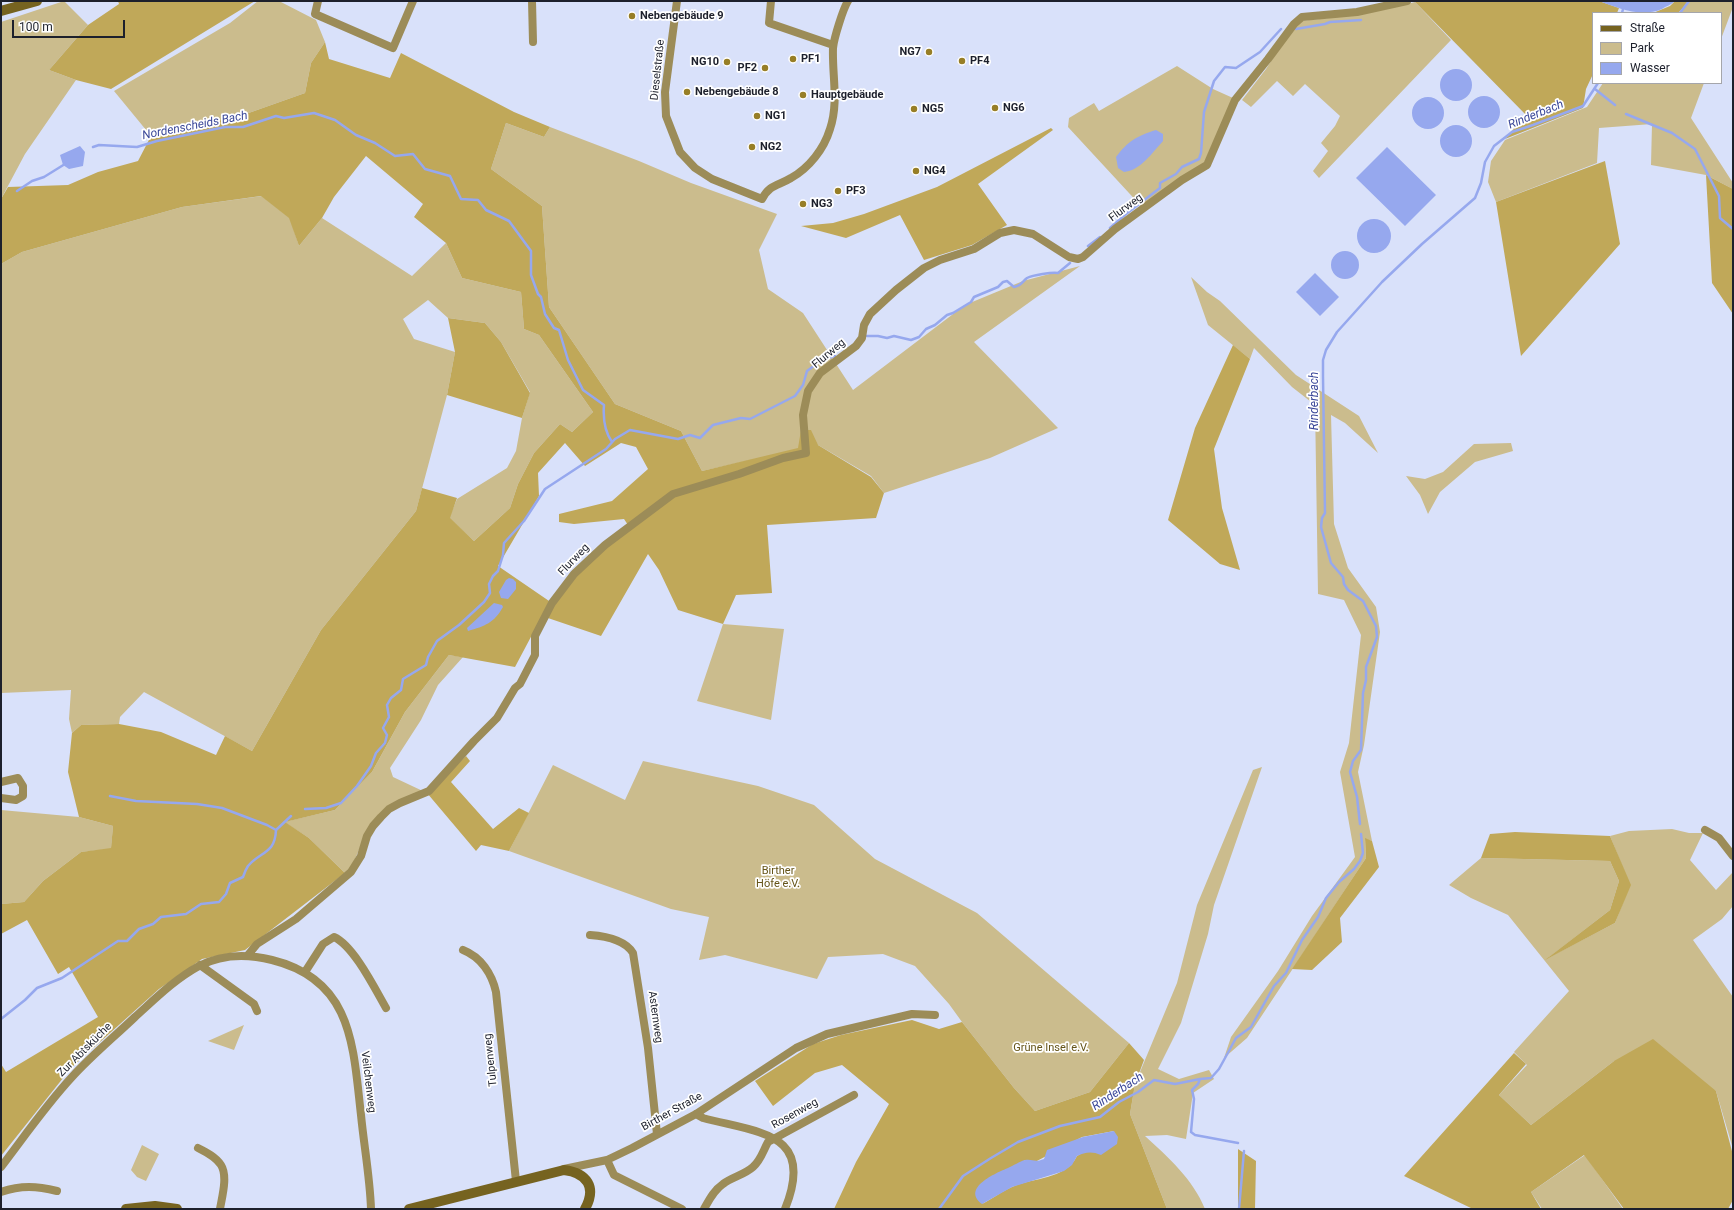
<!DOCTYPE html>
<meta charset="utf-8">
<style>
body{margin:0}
#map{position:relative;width:1734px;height:1210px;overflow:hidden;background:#d9e1fa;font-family:Roboto,sans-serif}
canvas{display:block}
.frame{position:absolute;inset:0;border:2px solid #1d202c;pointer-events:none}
.legend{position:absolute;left:1592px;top:12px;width:130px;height:72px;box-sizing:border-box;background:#fff;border:1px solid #a5a6ab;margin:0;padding:5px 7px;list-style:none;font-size:12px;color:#1d202c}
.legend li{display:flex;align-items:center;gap:8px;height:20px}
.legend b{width:20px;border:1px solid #a5a6ab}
.scale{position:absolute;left:12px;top:20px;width:113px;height:18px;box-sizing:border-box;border:2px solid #1d202c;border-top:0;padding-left:5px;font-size:12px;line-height:14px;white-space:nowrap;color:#1d202c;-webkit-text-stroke:3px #fff;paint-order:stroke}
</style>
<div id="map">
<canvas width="1734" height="1210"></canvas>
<div class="frame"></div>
<ul class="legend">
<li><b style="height:5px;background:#766320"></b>Straße</li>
<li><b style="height:11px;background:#cbbc8d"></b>Park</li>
<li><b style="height:11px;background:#96a8ee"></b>Wasser</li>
</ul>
<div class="scale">100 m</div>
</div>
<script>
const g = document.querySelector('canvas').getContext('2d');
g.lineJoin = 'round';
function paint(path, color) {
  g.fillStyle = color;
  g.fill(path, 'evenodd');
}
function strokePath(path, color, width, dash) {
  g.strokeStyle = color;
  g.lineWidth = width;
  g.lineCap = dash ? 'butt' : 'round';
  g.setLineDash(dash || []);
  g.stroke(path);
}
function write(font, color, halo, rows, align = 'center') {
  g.font = font + ' Roboto,sans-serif';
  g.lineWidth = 3.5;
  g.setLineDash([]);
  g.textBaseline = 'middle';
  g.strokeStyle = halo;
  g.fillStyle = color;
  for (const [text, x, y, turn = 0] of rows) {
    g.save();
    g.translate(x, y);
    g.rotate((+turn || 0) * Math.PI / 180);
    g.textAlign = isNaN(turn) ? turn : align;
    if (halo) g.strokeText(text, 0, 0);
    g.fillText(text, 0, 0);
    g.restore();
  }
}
const green = new Path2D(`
 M64 1 88 25 49 70 76 80 25 154 1 199V22Z
 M258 1H279L316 20 325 42 311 63 305 93 243 115 151 136 114 91 230 23Z
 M1690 1H1733V7L1721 39V13H1679Z
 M1415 2 1451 40 1319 178 1313 171 1328 151 1321 143 1335 126 1340 116 1305 84 1293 96 1277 81 1251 107 1242 100 1266 69 1287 36 1300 21C1339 17 1377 13 1415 2Z
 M1177 66 1213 89 1233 98 1204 163 1141 206 1068 127 1069 118 1094 103 1099 111Z
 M1603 83H1704L1691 118 1733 183V189L1706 175 1651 165 1652 124 1599 128 1597 163 1496 202 1488 182 1491 161 1505 140 1587 107Z
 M506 123 544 137 550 127 639 161 691 183 777 214 759 250 768 289 803 313 853 390 965 305 1023 281 1080 266 974 342 1058 428 990 458 884 493 871 476 818 445 702 471 681 431 615 404 549 307 542 206 491 169Z
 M262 196 290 218 299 246 322 218 412 276 446 243 462 278 521 292 524 329 539 335 593 412 572 432 560 424 534 453 518 484 510 508 474 541 449 518 457 499 507 468 516 451 522 418 530 392 501 342 485 323 448 318 428 300 403 319 414 339 455 352 447 395 416 511 321 630 252 751 144 692 120 717 119 724 81 725 72 733 69 719 71 690 1 693V264L22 252 182 207Z
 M1191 277 1207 292 1220 301 1296 375 1359 416 1378 453 1345 423 1331 415 1334 524 1348 568 1376 607 1380 632 1364 745 1358 772 1372 841 1365 839 1366 858 1247 1038 1224 1058 1231 1037 1278 971 1312 916 1355 857 1340 772 1349 743 1361 635 1344 600 1318 594 1315 405 1292 387 1254 348 1250 359 1208 325Z
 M1511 443 1513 451 1475 462 1440 492 1428 514 1420 495 1406 476 1425 479 1443 472 1474 444Z
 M723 624 784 629 771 720 697 701Z
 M449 655 463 657 438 685 421 720 390 768 393 777 427 793 391 806 366 834 351 868 345 873 309 838 284 822 335 810 372 772 405 712Z
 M643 761 758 786 814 805 875 859 977 913 1129 1043 1090 1092 1035 1111 1014 1088 962 1022 949 1004 915 966 883 954 828 957 817 979 725 955 699 960 709 917 671 909 509 851 553 765 625 800Z
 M1262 767 1214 905 1208 934 1181 1023 1158 1069 1179 1079 1209 1070 1214 1079 1193 1093 1186 1139 1167 1135 1145 1136C1168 1157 1193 1179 1205 1209H1167L1130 1114 1135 1084 1177 983 1197 905 1253 770Z
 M1 810 79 817 113 826 111 849 81 852 43 881 24 902 1 904Z
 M1672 829 1689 833H1703L1690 860 1716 890 1733 872V906L1722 919 1693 940 1733 997V1149L1716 1091 1614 1061 1531 1125 1499 1095 1527 1065 1514 1052 1569 991 1508 915 1471 898 1449 885 1481 858 1610 861 1619 881 1610 910 1548 958 1615 923 1630 885 1610 836 1629 831Z
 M244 1025 234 1050 208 1041Z
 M142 1145 159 1154 146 1181 137 1177 131 1170Z
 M1585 1155 1623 1209H1542L1531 1192Z`);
const forest = new Path2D(`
 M118 1H255L111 89 76 80 49 70 88 25 119 4Z
 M1417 1H1599L1619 8 1617 13H1593V74L1586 89 1583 108 1505 139 1526 115 1415 2Z
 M1675 1H1690L1678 13H1653L1670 6Z
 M325 42 329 59 390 78 401 53 514 112 550 127 544 137 506 123 491 169 542 206 549 307 615 404 681 431 702 471 798 448 801 430H811L818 445 871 477 884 493 876 518 767 525 772 593 736 595 723 624 678 610 659 570 648 554 601 636 542 616 515 667 449 655 405 712 372 772 335 810 285 822 309 838 345 873 245 950 202 959 159 989 71 1068 1 1156V1064L6 1072 98 1017 69 967 58 974 27 920 1 934V904L24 902 43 881 81 852 111 848 113 826 79 817 68 772 72 733 81 725 119 724 161 732 216 755 225 736 252 751 321 630 416 511 422 488 457 498 450 518 474 541 510 508 518 484 534 453 560 424 572 432 593 412 539 335 524 329 521 292 462 278 446 243 414 217 423 204 366 156 334 197 322 218 299 246 289 218 261 196 182 207 22 252 1 264V199L8 187 68 185 98 172 138 161 151 136 243 115 305 93 311 63ZM565 443 585 466 621 443 636 447 648 469 612 501 559 514V522L574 524 624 519 628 525 588 559 552 603 498 566 539 496 538 473Z
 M1051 128 1053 130 978 184 1007 225 972 245 924 260 900 215 846 238 801 226 833 223 864 214 937 187Z
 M1605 161 1620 244 1521 356 1496 202Z
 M1706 175 1733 189V314L1712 283Z
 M448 318 485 323 501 342 530 393 522 418 447 395 455 352Z
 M1233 345 1250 359 1214 449 1222 508 1240 570 1220 564 1168 520 1195 428Z
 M466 756 470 761 451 782 493 829 519 808 529 813 509 851 481 845 476 851 427 793Z
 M1515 832 1610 836 1631 885 1615 923 1545 960 1610 910 1619 881 1610 861 1481 858 1490 834Z
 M1365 838 1372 841 1379 867 1340 918 1342 942 1312 970 1292 969 1366 858Z
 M912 1020 939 1029 962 1022 1014 1088 1035 1111 1090 1092 1129 1043 1144 1060 1135 1084 1130 1114 1167 1209H834L856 1162 889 1104 842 1065 815 1073 773 1106 755 1081 813 1044 841 1035ZM1114 1131 1094 1152H1084L1077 1156C1065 1180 1034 1177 1012 1187 1002 1191 992 1199 982 1204L1025 1160 1035 1162 1082 1137Z
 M1653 1039 1716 1091 1733 1155V1200L1728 1209H1624L1584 1155 1531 1192 1541 1209H1473L1404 1176 1514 1053 1526 1064 1499 1095 1531 1125 1614 1061Z
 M1238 1149 1256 1161 1255 1209H1238Z`);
const water = new Path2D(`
 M1599 1H1675C1671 5 1666 6 1662 9 1640 18 1619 8 1599 1Z
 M1440 85a16 16 0 1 1 32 0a16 16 0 1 1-32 0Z
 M1468 112a16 16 0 1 1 32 0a16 16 0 1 1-32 0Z
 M1412 113a16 16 0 1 1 32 0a16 16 0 1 1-32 0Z
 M1440 141a16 16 0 1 1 32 0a16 16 0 1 1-32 0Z
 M1156 130 1163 134V141C1153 152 1140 171 1124 172L1118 168 1116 157C1128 141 1137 136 1156 130Z
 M80 146 85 152 83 166 69 169 63 165 60 155Z
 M1387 147 1436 195 1405 226 1356 178Z
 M1357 236a17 17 0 1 1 34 0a17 17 0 1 1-34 0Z
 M1331 265a14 14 0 1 1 28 0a14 14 0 1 1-28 0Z
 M1315 273 1339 297 1320 316 1296 292Z
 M509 578 513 579 516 582V589L508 599 501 598 499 592 506 580Z
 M494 603 502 605 503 607C494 623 485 626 468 631L467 628Z
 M1114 1131 1118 1137 1117 1144 1101 1155C1092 1151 1085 1152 1077 1156L1072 1165 1064 1171 1012 1187 982 1204C961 1188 996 1173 1008 1168 1013 1166 1020 1161 1025 1160 1034 1159 1034 1163 1044 1159L1047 1150 1083 1137Z`);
const stream = new Path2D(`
 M1622 13 1623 9V1
 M1680 13 1689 1
 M1296 29 1325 24 1330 22 1361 20
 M1595 89 1615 105
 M1626 114 1672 133 1695 149 1719 196 1720 218 1733 229
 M93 147 99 145 137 147 157 141 225 127H243L276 116 284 118 314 113 335 120 356 135 375 143 395 156 413 154 425 169 450 176 461 199 478 200 486 210 509 221 531 251V275L538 294 541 297 545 314 554 328 559 330 568 360 583 390 604 405C603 418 604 431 612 442
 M17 191 32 181 44 177 65 164
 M1110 228 1126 214 1156 191 1160 188V183L1176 174 1182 167 1199 159 1201 153 1204 112 1214 81 1225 67 1236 68 1260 52 1281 29
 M1088 246 1100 237
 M867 336H878L887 338 894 336 911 340 919 337 926 329 935 325 947 315 953 313 971 302 974 297 998 287 1003 282 1007 281 1014 287C1021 286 1022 282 1027 278 1033 275 1052 272 1058 273L1070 263
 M110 796 136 801 197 804 222 808 267 825 276 830
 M305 809 326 808 341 803 357 786 371 766 376 753 385 743 387 735 383 728 389 717 387 705 391 698 401 690 403 679 426 665 428 657 437 641 459 625 484 602 490 593 489 584 493 576 498 571 503 555 504 543 524 521 545 489 606 449 615 439 630 430 678 439 690 435 700 438 713 425 741 418 750 419 795 396 803 385 807 371 822 360 835 356
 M1360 824 1357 797 1350 772 1353 761 1361 750 1363 693 1366 680V667L1377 637 1376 626 1363 601 1348 590 1344 584 1343 577 1331 563 1321 527 1322 518 1325 513 1323 377V360L1326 350 1337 332 1382 282 1422 244 1475 198 1481 183 1485 162 1494 146 1512 132 1533 125 1583 106 1598 83
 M1 1019 25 1000 37 988 62 978 118 941H127L139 929 153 924 161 917 186 914 201 904 219 902 226 894 230 883 243 877C244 874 246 869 248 866 261 851 275 854 276 830L291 816
 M1200 1079 1198 1084 1192 1090 1194 1099 1191 1132 1195 1135 1238 1143
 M939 1209 963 1176 991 1158 1018 1142 1060 1126 1100 1117 1119 1102 1138 1092 1154 1080 1175 1084 1200 1079 1211 1078 1219 1069 1236 1038 1251 1027 1274 986 1286 973 1302 940 1318 917 1326 898 1339 882 1354 869 1360 861 1363 853 1361 834
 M1239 1209 1244 1151`);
const street = new Path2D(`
 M318 1 315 14 393 48 413 1
 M532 1 533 42
 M677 1 665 92 666 116 680 152 695 168 712 179 762 199C770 184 778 186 791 178 809 168 824 149 830 129 839 103 832 75 833 48 834 38 843 9 848 1
 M771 1 769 23 833 45
 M1 782 18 778 23 786V796L16 800 1 798
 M1705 830 1719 838 1733 856
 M590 935C604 936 625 940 633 953L648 1048 657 1134
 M463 950C481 957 492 974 496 992L516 1181
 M248 955 257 944 296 919 351 872 361 856 367 836 373 826 381 817 389 809 400 803 429 791 474 741 497 718 515 688 520 684 535 655V636L552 603 574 574 605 545 673 494 739 474 783 458 806 453 803 415 808 391 820 373 856 346 862 338 864 325 870 314 896 290 924 268 940 260 974 249 1000 233 1014 230 1033 234 1069 257 1078 259 1083 257 1115 229 1182 180 1207 165 1235 100 1268 59 1294 24 1302 17 1357 12 1407 1
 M200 965 254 1004 257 1011
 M305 972 323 944 334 937C354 946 375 989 386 1008
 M696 1114 703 1118C759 1133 816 1132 785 1209
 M198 1148C206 1152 216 1157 221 1165 228 1176 222 1197 220 1209
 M607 1160 614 1175 682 1209
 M1 1167C24 1137 46 1105 72 1077 91 1056 114 1037 135 1017 155 999 175 979 199 966 222 954 248 954 272 960 353 980 353 1046 361 1115 364 1146 370 1178 371 1209
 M564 1169 607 1160 632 1148 696 1114 796 1048 827 1034 912 1014 935 1015
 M1 1192C21 1185 37 1186 57 1191
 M704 1209C709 1200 714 1190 723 1184 732 1177 744 1175 753 1167 761 1160 763 1151 768 1142L854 1095`);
const secondary = new Path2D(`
 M1 11 37 1
 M126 1209 155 1206 177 1209
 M409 1209 564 1170C587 1173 597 1187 585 1209`);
const markers = [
 [632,16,4,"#977e26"],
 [929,52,4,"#977e26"],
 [793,59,4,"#977e26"],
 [962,61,4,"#977e26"],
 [727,62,4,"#977e26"],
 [765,68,4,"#977e26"],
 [687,92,4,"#977e26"],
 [803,95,4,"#977e26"],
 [995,108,4,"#977e26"],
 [914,109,4,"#977e26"],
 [757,116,4,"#977e26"],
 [752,147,4,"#977e26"],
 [916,171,4,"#977e26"],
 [838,191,4,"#977e26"],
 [803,204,4,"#977e26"]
];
const poiNames = [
 ["Nebengebäude 9",640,16],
 ["NG7",921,52,"right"],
 ["PF1",801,59],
 ["PF4",970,61],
 ["NG10",719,62,"right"],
 ["PF2",757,68,"right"],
 ["Nebengebäude 8",695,92],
 ["Hauptgebäude",811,95],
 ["NG6",1003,108],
 ["NG5",922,109],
 ["NG1",765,116],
 ["NG2",760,147],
 ["NG4",924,171],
 ["PF3",846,191],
 ["NG3",811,204]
];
const streetNames = [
 ["Dieselstraße",658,70,-84],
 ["Flurweg",1126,208,-36],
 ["Flurweg",829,354,-40],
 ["Flurweg",574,560,-46],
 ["Asternweg",655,1017,82],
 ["Zur Abtsküche",85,1050,-45],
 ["Tulpenweg",491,1060,-96],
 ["Veilchenweg",368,1082,83],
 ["Birther Straße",672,1112,-29],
 ["Rosenweg",795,1114,-29]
];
const parkNames = [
 ["Birther",778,871],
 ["Höfe e.V.",778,884],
 ["Grüne Insel e.V.",1051,1048]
];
const waterNames = [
 ["Rinderbach",1536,115,-22],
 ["Nordenscheids Bach",195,126,-11],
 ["Rinderbach",1315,401,-90],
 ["Rinderbach",1118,1092,-33]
];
paint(green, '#cbbc8d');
paint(forest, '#c0a859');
paint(water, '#96a8ee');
strokePath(stream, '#96a8ee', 2.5);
strokePath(street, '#9c8c58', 8);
strokePath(secondary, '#766320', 10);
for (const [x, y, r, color] of markers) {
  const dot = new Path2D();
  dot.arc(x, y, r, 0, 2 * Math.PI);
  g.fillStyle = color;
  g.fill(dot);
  strokePath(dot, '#fff', 1.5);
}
write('bold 11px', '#1d202c', '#fff', poiNames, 'left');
write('11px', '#1d202c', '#fff', streetNames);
write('11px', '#655418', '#fff', parkNames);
write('italic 12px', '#3b4899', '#fff', waterNames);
</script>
